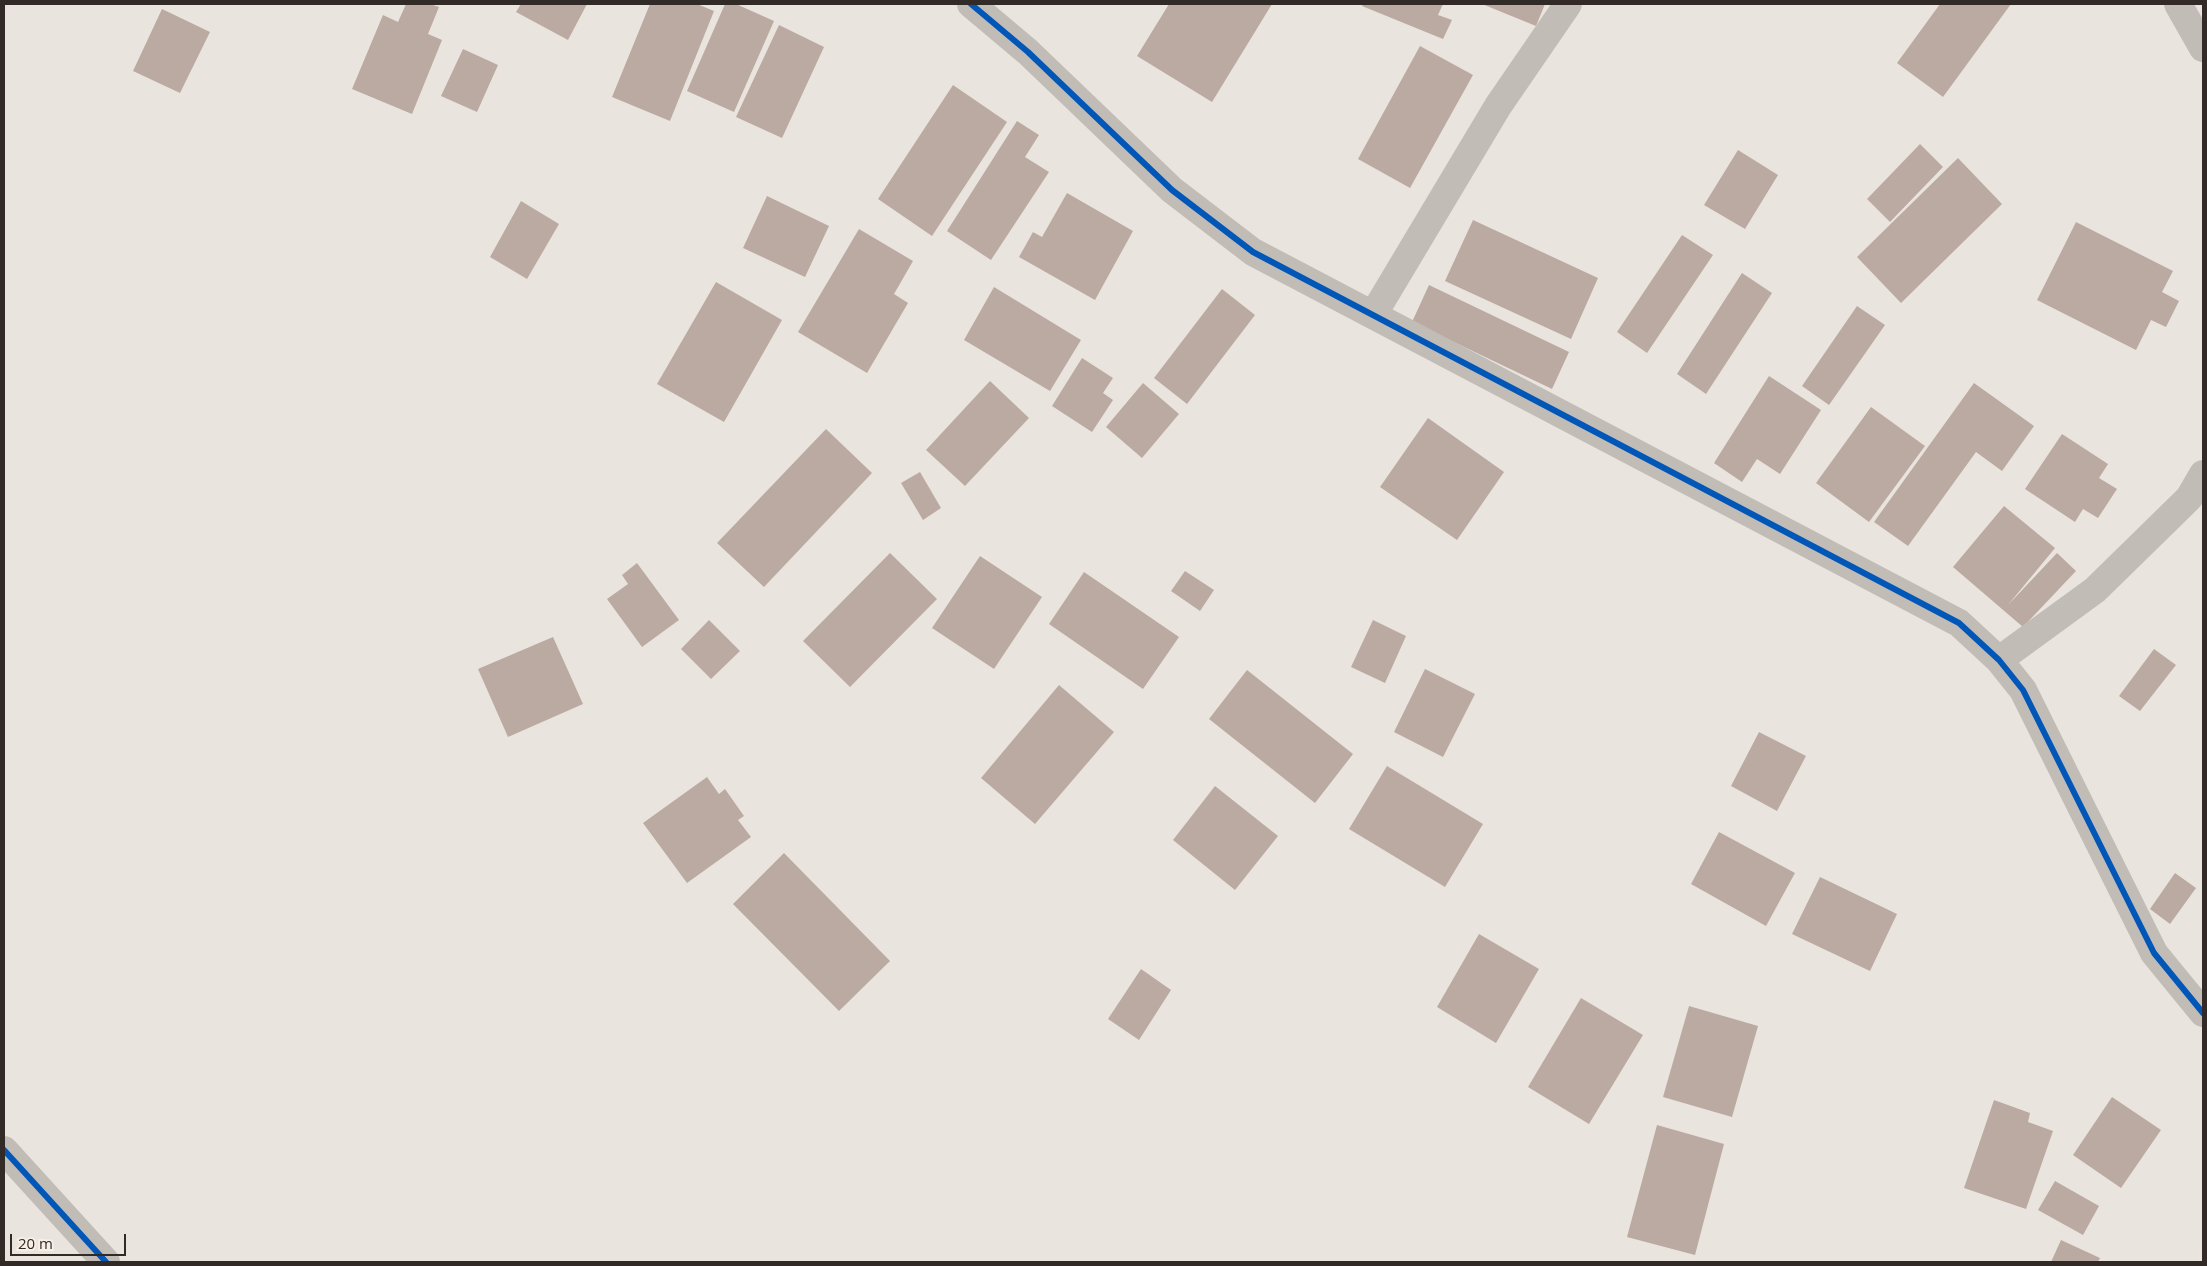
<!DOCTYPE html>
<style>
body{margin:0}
#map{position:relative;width:2207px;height:1266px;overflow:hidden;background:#eae4de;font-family:"Open Sans",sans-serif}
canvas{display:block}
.frame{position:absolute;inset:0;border:5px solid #322a27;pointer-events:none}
.scale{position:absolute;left:10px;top:1234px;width:116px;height:22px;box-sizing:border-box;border:2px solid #322a27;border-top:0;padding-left:6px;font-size:15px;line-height:18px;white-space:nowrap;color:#322a27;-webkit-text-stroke:4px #f6efe5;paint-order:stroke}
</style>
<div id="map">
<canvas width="2207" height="1266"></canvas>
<div class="frame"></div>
<div class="scale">20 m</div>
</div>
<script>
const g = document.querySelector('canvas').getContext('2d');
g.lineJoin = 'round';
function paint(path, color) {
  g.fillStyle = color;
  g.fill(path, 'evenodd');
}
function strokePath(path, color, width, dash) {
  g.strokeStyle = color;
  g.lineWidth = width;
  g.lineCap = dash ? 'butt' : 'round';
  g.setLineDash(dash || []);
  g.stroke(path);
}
const building = new Path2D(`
 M406 4H430L439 7 428 34 442 40 412 114 352 89 383 15 398 22Z
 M521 4H587L568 40 516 12Z
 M650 4H697L714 11 670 121 612 97Z
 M725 4H736L774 21 734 112 687 91Z
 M1169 4H1272L1212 102 1137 56Z
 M1363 4H1443L1438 15 1452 20 1443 39 1362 6Z
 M1482 4H1545L1536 26Z
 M1940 4H2011L1943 97 1897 63Z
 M162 9 210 32 180 93 133 71Z
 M779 25 824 47 782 138 736 117Z
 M1420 46 1473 75 1410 188 1358 159Z
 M463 49 498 65 477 112 441 96Z
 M953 85 1007 122 932 236 878 199Z
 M1017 121 1039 135 1025 157 1049 172 991 260 947 231Z
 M1920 144 1943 167 1890 222 1867 199Z
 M1738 150 1778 175 1745 229 1704 205Z
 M1958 158 2002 204 1901 303 1857 257Z
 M1067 193 1133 231 1095 300 1019 257 1033 232 1042 237Z
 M767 196 829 226 805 277 743 248Z
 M521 201 559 224 527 279 490 257Z
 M1473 220 1598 278 1571 339 1445 281Z
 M2076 222 2173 271 2162 292 2179 301 2166 327 2151 320 2136 350 2037 300Z
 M859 229 913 261 894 294 908 303 867 373 798 332Z
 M1682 235 1713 255 1647 353 1617 332Z
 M1742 273 1772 293 1706 394 1677 374Z
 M716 282 782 320 724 422 657 384Z
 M1429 285 1569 352 1552 389 1412 322Z
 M994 287 1081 340 1050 391 964 340Z
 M1222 289 1255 315 1187 404 1154 378Z
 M1857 306 1885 325 1829 405 1802 386Z
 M1082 358 1113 378 1103 393 1113 400 1092 432 1052 406Z
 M1769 376 1821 410 1780 474 1757 459 1742 482 1714 463Z
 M990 381 1029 418 965 486 926 450Z
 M1143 383 1179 414 1142 458 1106 427Z
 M1974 383 2034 426 2002 471 1976 452 1908 546 1874 522Z
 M1871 407 1925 446 1869 522 1816 483Z
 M1428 418 1504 472 1457 540 1380 487Z
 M826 429 872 473 764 587 717 543Z
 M2062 434 2108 464 2099 478 2117 489 2098 518 2083 509 2075 522 2025 489Z
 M920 472 941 508 923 520 901 483Z
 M2004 506 2055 548 2008 605 2057 553 2076 571 2023 627 1953 567Z
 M890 553 937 599 850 687 803 641Z
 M980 556 1042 597 994 669 932 628Z
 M637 563 679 620 642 647 607 599 628 584 622 575Z
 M1185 571 1214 590 1200 611 1171 591Z
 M1084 572 1179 637 1143 689 1049 624Z
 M709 620 740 651 711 679 681 649Z
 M1373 620 1406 636 1385 683 1351 667Z
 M553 637 583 704 508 737 478 669Z
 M2154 649 2176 665 2140 711 2119 696Z
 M1425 669 1475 694 1443 757 1394 732Z
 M1247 670 1353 754 1315 803 1209 719Z
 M1059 685 1114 732 1035 824 981 778Z
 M1759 732 1806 756 1777 811 1731 786Z
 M1387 766 1483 824 1445 887 1349 829Z
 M707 777 719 794 725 789 744 816 738 820 751 837 687 883 643 823Z
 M1215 786 1278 836 1235 890 1173 840Z
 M1719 832 1795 873 1766 926 1691 884Z
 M784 853 890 961 839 1011 733 904Z
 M2175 873 2196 888 2170 924 2150 909Z
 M1820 877 1897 914 1870 971 1792 934Z
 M1479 934 1539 969 1496 1043 1437 1007Z
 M1141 969 1171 990 1139 1040 1108 1019Z
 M1581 998 1643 1035 1589 1124 1528 1087Z
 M1689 1006 1758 1026 1732 1117 1663 1097Z
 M2112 1097 2161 1130 2121 1188 2073 1155Z
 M1994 1100 2030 1113 2028 1122 2053 1131 2026 1209 1964 1188Z
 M1657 1125 1724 1144 1695 1255 1627 1237Z
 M2055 1181 2099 1206 2083 1235 2038 1210Z
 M2061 1240 2100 1258 2098 1262H2051Z`);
const minor = new Path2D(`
 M971 4 1028 52 1172 190 1253 252 1959 623 1999 660 2023 690 2154 953 2203 1013
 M2178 4 2203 48
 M1373 315 1498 106 1568 4
 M1999 660 2095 590 2189 498 2203 474
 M4 1150 106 1262`);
const cycleway = new Path2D(`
 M971 4 1028 52 1172 190 1253 252 1959 623 1999 660 2023 690 2154 953 2203 1013
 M4 1150 106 1262`);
paint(building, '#bbaaa2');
strokePath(minor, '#c2bcb7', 28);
strokePath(cycleway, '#0057b8', 6);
</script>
